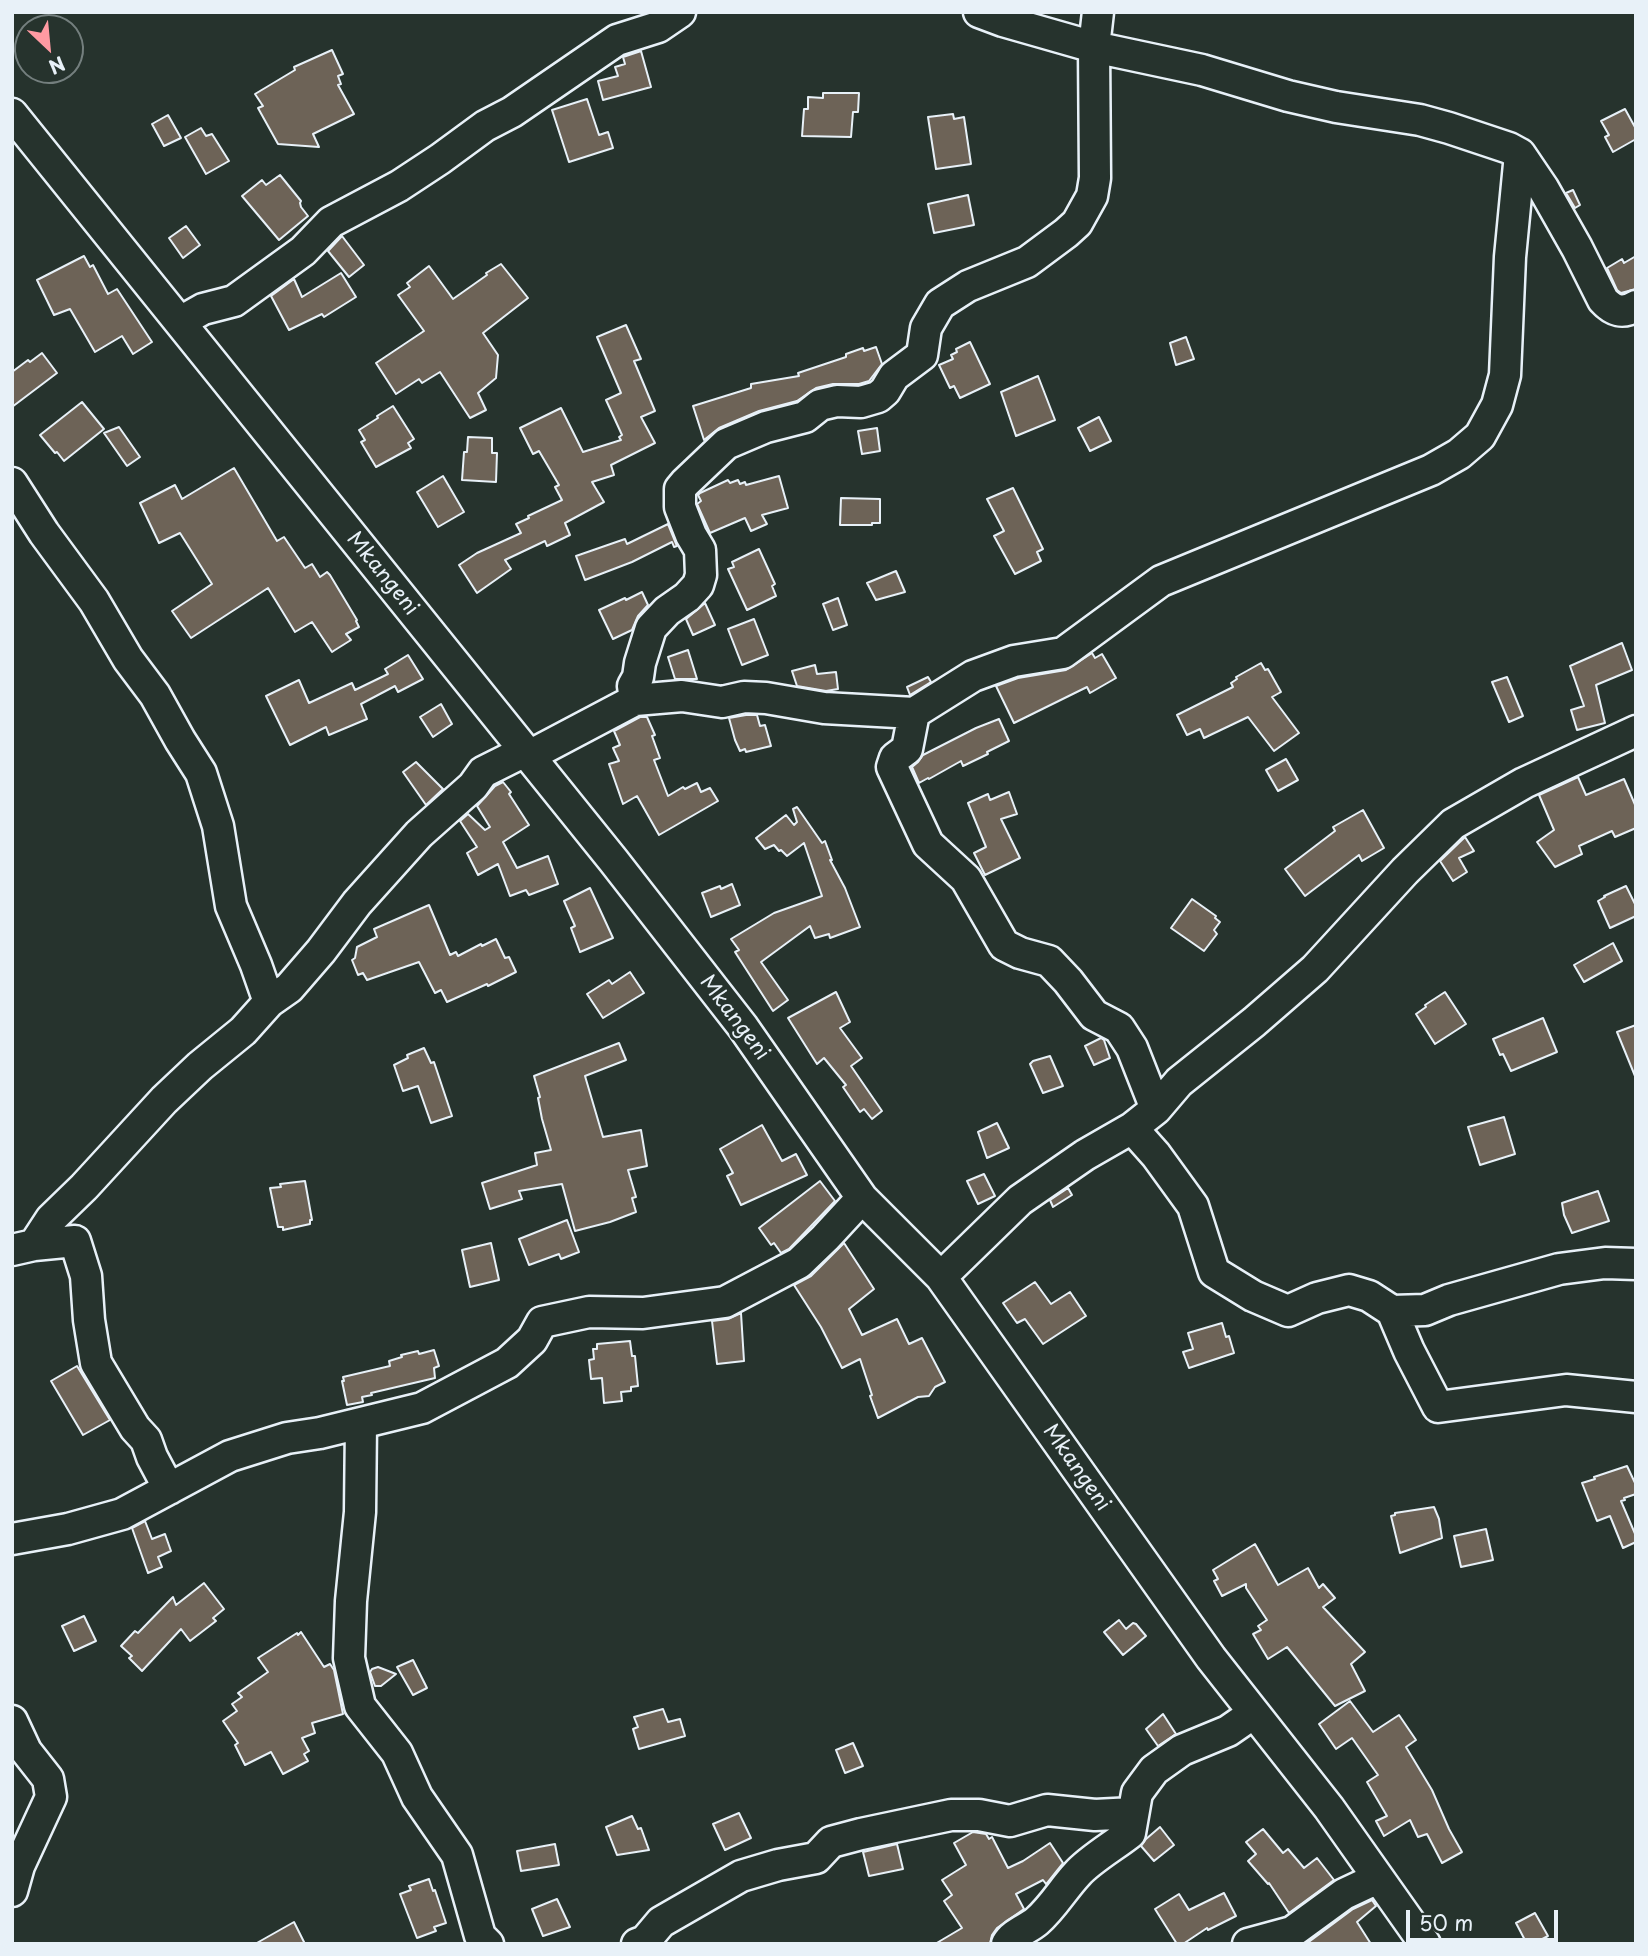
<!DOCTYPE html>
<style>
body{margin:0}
#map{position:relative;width:1648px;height:1956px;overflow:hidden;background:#26332d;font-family:"Playpen Sans",sans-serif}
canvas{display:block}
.frame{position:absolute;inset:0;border:14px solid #e8f1f8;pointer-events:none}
.north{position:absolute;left:14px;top:14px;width:70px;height:70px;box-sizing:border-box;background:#26332d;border:2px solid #747f7e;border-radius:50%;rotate:154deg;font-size:19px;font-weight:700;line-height:28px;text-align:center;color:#e8f1f8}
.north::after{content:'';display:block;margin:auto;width:24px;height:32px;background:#ff9aa2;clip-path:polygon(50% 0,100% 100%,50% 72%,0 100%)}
.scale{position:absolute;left:1406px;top:1910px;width:152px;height:32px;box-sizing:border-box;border:4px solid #e8f1f8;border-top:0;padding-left:9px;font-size:21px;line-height:24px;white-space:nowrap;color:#e8f1f8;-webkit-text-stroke:5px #26332d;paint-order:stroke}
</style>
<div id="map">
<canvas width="1648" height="1956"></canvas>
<div class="frame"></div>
<div class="north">N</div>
<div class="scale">50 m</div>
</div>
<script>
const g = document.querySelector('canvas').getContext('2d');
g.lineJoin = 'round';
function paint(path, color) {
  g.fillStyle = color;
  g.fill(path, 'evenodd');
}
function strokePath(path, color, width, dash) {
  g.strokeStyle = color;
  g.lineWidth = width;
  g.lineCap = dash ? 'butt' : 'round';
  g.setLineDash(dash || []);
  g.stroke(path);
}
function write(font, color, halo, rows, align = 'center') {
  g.font = font + ' "Playpen Sans",sans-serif';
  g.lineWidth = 6;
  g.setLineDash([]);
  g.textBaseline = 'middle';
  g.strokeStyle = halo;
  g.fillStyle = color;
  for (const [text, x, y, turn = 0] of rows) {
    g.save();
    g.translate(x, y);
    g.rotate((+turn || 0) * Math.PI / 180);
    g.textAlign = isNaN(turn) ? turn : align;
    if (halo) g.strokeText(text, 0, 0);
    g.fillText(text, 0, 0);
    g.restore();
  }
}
const building = new Path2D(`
 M332 50 343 74 338 76 341 84 338 85 354 114 313 134 319 147 278 144 258 108 263 106 255 94 295 70 294 67Z
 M641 51 651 87 603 100 598 81 618 76 615 67 625 64 623 57Z
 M823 93H859L858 112H853L851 137 802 136 804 109H808V97L823 98Z
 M587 99 599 135 608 132 613 148 569 162 552 110Z
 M1625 109 1636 129V139L1613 152 1605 137 1609 135 1601 121Z
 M953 114 954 119 964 117 971 164 936 169 928 117Z
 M168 115 181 138 164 146 152 124Z
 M201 128 206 136 212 134 229 161 206 174 185 137Z
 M280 175 301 201 300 203 301 207 308 216 279 240 242 196 262 180 266 185Z
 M1573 190 1580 205 1575 208 1566 193Z
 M968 195 974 225 934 233 928 204Z
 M186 226 200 245 183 258 169 238Z
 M342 236 364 265 349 277 328 251Z
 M84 256 90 267 93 265 108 294 117 289 152 342 133 354 122 336 95 352 70 309 54 315 37 280Z
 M1636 256V289L1621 293 1617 290 1607 268 1622 259 1624 263Z
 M501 264 528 298 483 333 498 355 496 378 478 393 486 410 470 418 440 372 422 383 419 379 396 394 376 363 424 331 398 295 410 287 407 283 429 266 453 299 487 275 486 273Z
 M341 273 356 297 324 317 322 314 289 330 271 296 294 279 302 297Z
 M626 325 641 359 634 361 655 411 641 417 655 443 611 465 614 475 592 482 604 502 565 523 570 535 547 546 545 541 505 560 511 569 477 593 459 565 477 553 521 533 516 524 529 518 528 516 562 500 555 487 559 485 539 451 533 454 520 428 561 408 583 452 621 440 619 437 622 435 606 400 621 393 597 337Z
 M1186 337 1194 359 1176 365 1170 343Z
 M970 342 990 384 960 398 954 386 950 388 939 365 953 359 951 355 957 352 956 349Z
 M876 347 882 364 869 381 859 384H833L816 388 797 401 759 411 719 428 704 440 693 406 751 388V384L799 376 798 373 846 357V354L863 348 864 351Z
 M42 353 57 373 12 407V372L28 360 30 362Z
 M1038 376 1055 420 1016 436 1001 392Z
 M82 402 104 429 64 461 57 452 55 453 40 435Z
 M393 406 414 439 408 443 411 448 376 467 361 442 365 440 359 430 378 418 377 416Z
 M1099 417 1111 441 1090 451 1078 428Z
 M119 427 140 457 127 466 104 433Z
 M877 428 880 451 862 454 858 431Z
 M468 437 492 438V453H497L496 482 462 480 464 452H467Z
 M234 468 277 541 284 537 305 568 312 564 320 577 327 572 330 575 357 620 356 621 359 627 346 634 351 640 335 650 332 652 312 622 295 632 268 588 191 638 172 611 212 584 180 533 159 543 140 503 175 485 182 499Z
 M443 476 464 512 438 527 417 492Z
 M779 476 788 508 762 515 767 524 751 531 745 518 710 533 697 504 701 501 698 495 700 493 728 480 730 483 738 480 740 484 745 482 746 485Z
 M1013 488 1043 549 1037 552 1041 561 1015 574 994 536 1004 531 987 499Z
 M841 498 880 499V523H872V525H840Z
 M668 524 677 546 674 547 672 542 632 562 585 580 576 556 625 539 627 544Z
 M759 549 775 584 772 586 776 596 747 610 728 569 734 567 732 562Z
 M896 571 905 592 876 600 867 583Z
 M642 592 648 605 638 616 632 630 613 639 599 610 625 598 626 600Z
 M838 598 847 625 833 630 823 604Z
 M705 603 715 625 693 635 686 619Z
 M754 619 768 655 742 665 728 629Z
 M1622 643 1632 670 1596 685 1605 723 1577 730 1571 710 1584 706 1570 666Z
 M688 650 697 679H675L668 657Z
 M1092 653 1095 658 1102 654 1116 678 1090 693 1087 687 1014 723 996 686 1018 678 1066 670Z
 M408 655 423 679 398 692 395 686 361 704 367 719 329 735 326 727 290 745 266 696 299 680 309 703 352 683 355 690 388 674 385 669Z
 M1261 663 1265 670 1268 669 1281 692 1272 697 1299 733 1274 751 1248 717 1204 738 1200 729 1187 735 1177 715 1233 687 1231 683 1237 679 1236 677Z
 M815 665 817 674 836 672 838 689 826 691 797 686 792 671Z
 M928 677 931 682 910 695 907 687Z
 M1507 677 1523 716 1509 722 1492 682Z
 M441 704 452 724 433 737 420 717Z
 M746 715H757L760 726 765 725 771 746 746 752 745 749 740 751 735 740 729 718Z
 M640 717H647L655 735 652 736 660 758 654 760 668 796 683 787 685 789 697 783 701 792 710 788 718 801 659 835 637 796 623 804 609 764 619 761 613 748 620 745 614 731Z
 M999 719 1009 741 987 752 988 754 963 766 961 761 929 779 928 778 919 783 912 767 918 762 923 755 976 728Z
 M1286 759 1298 780 1278 791 1266 770Z
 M416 762 443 789 426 805 403 772Z
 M1578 777 1586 795 1624 779 1636 807V828L1615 837 1612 831 1579 846 1582 854 1555 867 1537 842 1554 830 1539 795Z
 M503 782 511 792 509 794 529 825 503 842 517 868 548 856 558 884 529 895 526 890 510 896 498 864 478 875 467 853 477 847 460 821 468 814 485 830 490 827 477 806 495 786Z
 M1009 792 1017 814 1001 819 1020 858 985 875 974 853 986 847 968 803 988 794 990 800Z
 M797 807 822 843 825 841 832 860H830L845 888 860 927 830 938 829 934 815 938 810 926 761 962 788 1000 773 1011 735 952 739 950 731 939 774 913 822 896 804 843 787 856 781 850 779 851 774 845 765 849 756 838 786 815 794 825 797 822 793 809Z
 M1363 810 1384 848 1362 861 1359 855 1305 896 1285 869 1335 831 1333 827Z
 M1465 837 1474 851 1459 858 1467 872 1453 881 1440 861Z
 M732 884 740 905 711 917 702 893 720 886 721 889Z
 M1626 886 1636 906V916L1610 928 1598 901 1605 897 1604 896Z
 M590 888 613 938 580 952 571 928 575 926 564 901Z
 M1192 899 1216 916 1215 918 1220 922 1214 930 1217 934 1204 951 1171 928Z
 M429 905 450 955 456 952 458 956 481 944 482 946 496 939 505 958 509 957 516 972 488 986 487 984 447 1002 441 990 435 993 419 962 367 980 363 973 358 975 352 960 355 958 357 947 377 937 374 929Z
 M1613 943 1622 961 1584 982 1574 965Z
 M630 972 644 993 603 1018 587 994 609 980 612 984Z
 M836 992 850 1022 840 1028 862 1058 851 1066 882 1111 872 1119 864 1109 860 1112 843 1087 846 1085 824 1058 817 1064 788 1018Z
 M1445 992 1466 1024 1435 1044 1416 1014 1426 1007 1425 1005Z
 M1543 1018 1557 1052 1511 1071 1503 1054 1500 1055 1493 1039Z
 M1636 1025V1076H1635L1617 1032Z
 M1101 1038 1104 1040 1110 1058 1094 1065 1085 1046Z
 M619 1043 626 1060 585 1076 603 1137 641 1130 647 1166 628 1170 636 1197 632 1198 636 1212 610 1222 575 1231 562 1184 519 1191 522 1199 490 1209 482 1183 537 1165 535 1153 551 1150 542 1119 538 1098 540 1097 534 1076Z
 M424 1048 431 1063 434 1062 452 1116 431 1123 418 1086 403 1091 394 1065 408 1058 407 1055Z
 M1050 1056 1063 1086 1043 1093 1030 1064 1033 1061Z
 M1504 1117 1515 1154 1480 1165 1468 1127Z
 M997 1123 1009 1148 987 1158 978 1132Z
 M762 1125 782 1161 796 1154 807 1175 741 1205 727 1176 733 1173 720 1149Z
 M984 1174 995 1196 978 1204 967 1181Z
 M305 1181 312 1220H310V1224L283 1230V1227H278L270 1188 281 1187 280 1184Z
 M820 1181 835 1201 789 1249 781 1253 774 1243 771 1245 759 1228Z
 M1068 1188 1072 1195 1053 1207 1050 1200Z
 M1598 1191 1609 1221 1572 1233 1564 1215 1562 1203Z
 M567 1220 579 1252 561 1259 559 1254 529 1265 519 1239Z
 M491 1243 499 1280 470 1287 462 1250Z
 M844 1243 874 1289 849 1309 862 1335 897 1319 909 1344 922 1338 945 1382 935 1387 929 1396 918 1397 878 1418 870 1396 872 1395 860 1359 842 1368 821 1327 794 1285 811 1276Z
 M1035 1282 1051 1304 1070 1292 1086 1316 1043 1344 1025 1319 1017 1323 1003 1303Z
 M741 1313 744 1361 717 1364 712 1321 728 1319Z
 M1222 1323 1226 1337 1229 1336 1234 1353 1189 1368 1183 1352 1193 1349 1188 1333Z
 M630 1341 632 1356H635L638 1386 631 1387V1391L621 1392 622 1401 604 1403 602 1378 591 1379 589 1360 594 1359 593 1349H597V1344Z
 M434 1350 439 1366 434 1368 435 1378 371 1393 372 1395 362 1397 363 1402 347 1405 342 1381H344L343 1377 390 1366 389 1361 402 1357 401 1355 418 1351 419 1354Z
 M77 1366 110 1420 83 1435 51 1381Z
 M1627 1466 1636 1485V1494L1624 1498 1625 1500 1621 1501 1636 1536V1542L1623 1548 1610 1516 1597 1521 1582 1483 1595 1479 1594 1477Z
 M1434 1507 1439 1519 1442 1538 1400 1553 1391 1516 1395 1515V1513Z
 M145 1521 152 1539 165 1534 171 1551 158 1557 162 1567 148 1573 132 1528Z
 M1486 1529 1493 1560 1461 1567 1454 1536Z
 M1255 1544 1278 1585 1308 1568 1319 1588 1323 1584 1335 1598 1323 1607 1365 1652 1351 1664 1365 1691 1335 1706 1287 1647 1268 1659 1253 1634 1261 1630 1258 1626 1267 1620 1246 1588V1584L1222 1596 1214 1581 1218 1579 1213 1570Z
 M204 1583 224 1609 213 1618 216 1621 190 1641 181 1629 142 1671 129 1658 132 1656 121 1646 135 1631 138 1633 173 1597 176 1605Z
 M84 1616 96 1641 74 1651 62 1626Z
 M1119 1620 1126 1629 1133 1623 1136 1624 1146 1636 1123 1655 1104 1632Z
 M301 1632 324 1667 330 1664 334 1670 343 1714 312 1723 315 1733 302 1738 309 1751 304 1754 308 1761 283 1774 271 1752 245 1765 235 1745 238 1743 223 1721 237 1711 232 1704 242 1697 238 1693 268 1672 258 1658 297 1633 298 1635Z
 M413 1660 427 1688 413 1695 397 1667Z
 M378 1667 396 1674 381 1686H375L370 1672 372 1669Z
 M1350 1701 1373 1732 1399 1715 1416 1740 1406 1747 1432 1790 1449 1829 1462 1852 1442 1863 1427 1834 1418 1837 1410 1820 1384 1836 1376 1821 1387 1816 1367 1782 1378 1775 1352 1738 1336 1749 1319 1724Z
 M663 1709 668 1722 680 1719 685 1736 639 1749 633 1729 638 1727 634 1717Z
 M1163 1714 1176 1734 1158 1746 1146 1729Z
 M853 1743 863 1766 845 1773 836 1750Z
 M739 1813 751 1838 725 1850 713 1824Z
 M632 1816 638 1829 641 1828 649 1850 617 1855 606 1827Z
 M1160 1827 1174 1845 1154 1861 1141 1846 1146 1839Z
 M1263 1829 1283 1853 1288 1849 1304 1868 1317 1858 1334 1880 1289 1913 1269 1883 1268 1884 1248 1861 1256 1854 1246 1842Z
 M973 1832 986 1834 989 1839 992 1837 1008 1868 1023 1861 1050 1843 1063 1863 1047 1883 1046 1884 1043 1880 1016 1894 1024 1909 997 1928 992 1935 990 1944H935L962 1928 944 1901 952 1895 942 1880 966 1865 954 1843Z
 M555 1844 559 1865 521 1871 517 1851Z
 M897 1844 903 1869 869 1876 863 1852Z
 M429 1879 433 1891 435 1890 446 1923 434 1927 436 1931 417 1938 400 1894 411 1890 409 1886Z
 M1224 1893 1236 1916 1208 1930 1207 1928 1183 1944H1177L1155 1909 1179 1894 1189 1910Z
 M557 1899 570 1927 543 1936 532 1909Z
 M1372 1900 1376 1906 1357 1922 1371 1944H1306L1353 1909Z
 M1535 1913 1548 1936 1533 1944H1527L1516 1923Z
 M294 1922 305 1944H255Z`);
const minor = new Path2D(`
 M979 12 1003 21 1094 47 1202 70 1288 96 1336 107 1420 120 1449 128 1509 148 1520 154 1543 188 1577 248 1603 300C1613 311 1623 314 1636 306
 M12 114 613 860 743 1027 862 1198 941 1277 1211 1658 1329 1808 1425 1944
 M180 322 203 309 234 301 303 251 331 222 399 186 440 159 485 126 512 112 617 40 658 27 680 12
 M12 483 44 533 94 601 128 659 155 695 180 740 201 773 218 826 231 906 256 965 269 1002
 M635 700 633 686 638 677 640 663 651 628 667 611 687 597 698 585 701 575 700 550 691 535 680 507V489L685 483 726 444 766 427 805 417 820 405 837 401 861 402 878 397 885 391 894 376 922 355 926 328 940 304 968 286 1027 262 1066 233 1077 223 1092 196 1095 178 1094 47 1098 12
 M529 756 635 700 682 696 722 702 744 697 766 698 824 708 914 713
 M1156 1109 1132 1048 1119 1028 1094 1015 1068 981 1049 961 1020 953 1004 945 966 879 928 844 892 767 895 758 907 749 914 713 973 676 1014 661 1063 653 1161 581 1431 470 1459 454 1480 436 1497 405 1505 375 1510 257 1520 154
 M1132 1128 1156 1155 1193 1206 1214 1272 1253 1296 1288 1311 1317 1298 1349 1290 1369 1296 1392 1311 1409 1351 1438 1407 1566 1390 1636 1397
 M34 1245 51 1219 84 1187 164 1100 200 1066 243 1031 269 1002 289 988 321 951 357 903 419 834 473 786 483 772 525 751
 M12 1250 34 1245 75 1241 86 1276 89 1320 96 1363 135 1428 146 1440 152 1457 169 1489
 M941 1277 1020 1200 1085 1155 1132 1128 1156 1109 1179 1082 1254 1022 1315 969 1405 871 1453 824 1524 783 1636 731
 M1392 1311 1425 1310 1449 1300 1559 1269 1605 1263 1636 1264
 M361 1424 360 1512 351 1601 349 1658 360 1706 397 1753 417 1797 457 1855 480 1936 488 1944
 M12 1539 68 1529 122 1514 230 1456 287 1438 320 1433 422 1408 507 1363 532 1340 542 1322 589 1312 643 1313 725 1302 799 1263 825 1238 862 1198
 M12 1721 26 1751 48 1779 51 1797 19 1866 12 1891
 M637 1944 645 1941 661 1922 741 1876 778 1865 816 1858 831 1842 861 1834 951 1815H979L1010 1821 1047 1810 1095 1815 1133 1813
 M1007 1944C1013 1933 1028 1929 1037 1921 1053 1907 1063 1889 1077 1874 1089 1860 1115 1845 1130 1833L1137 1793 1154 1770 1182 1750 1228 1731 1254 1713
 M1248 1944 1292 1932 1344 1894 1378 1878`);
const streetNames = [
 ["Mkangeni",382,574,51],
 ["Mkangeni",734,1018,53],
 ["Mkangeni",1076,1468,55]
];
paint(building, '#6d6357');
strokePath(building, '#e8f1f8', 2);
strokePath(minor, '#e8f1f8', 35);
strokePath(minor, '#26332d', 30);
write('21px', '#e8f1f8', '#26332d', streetNames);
</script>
